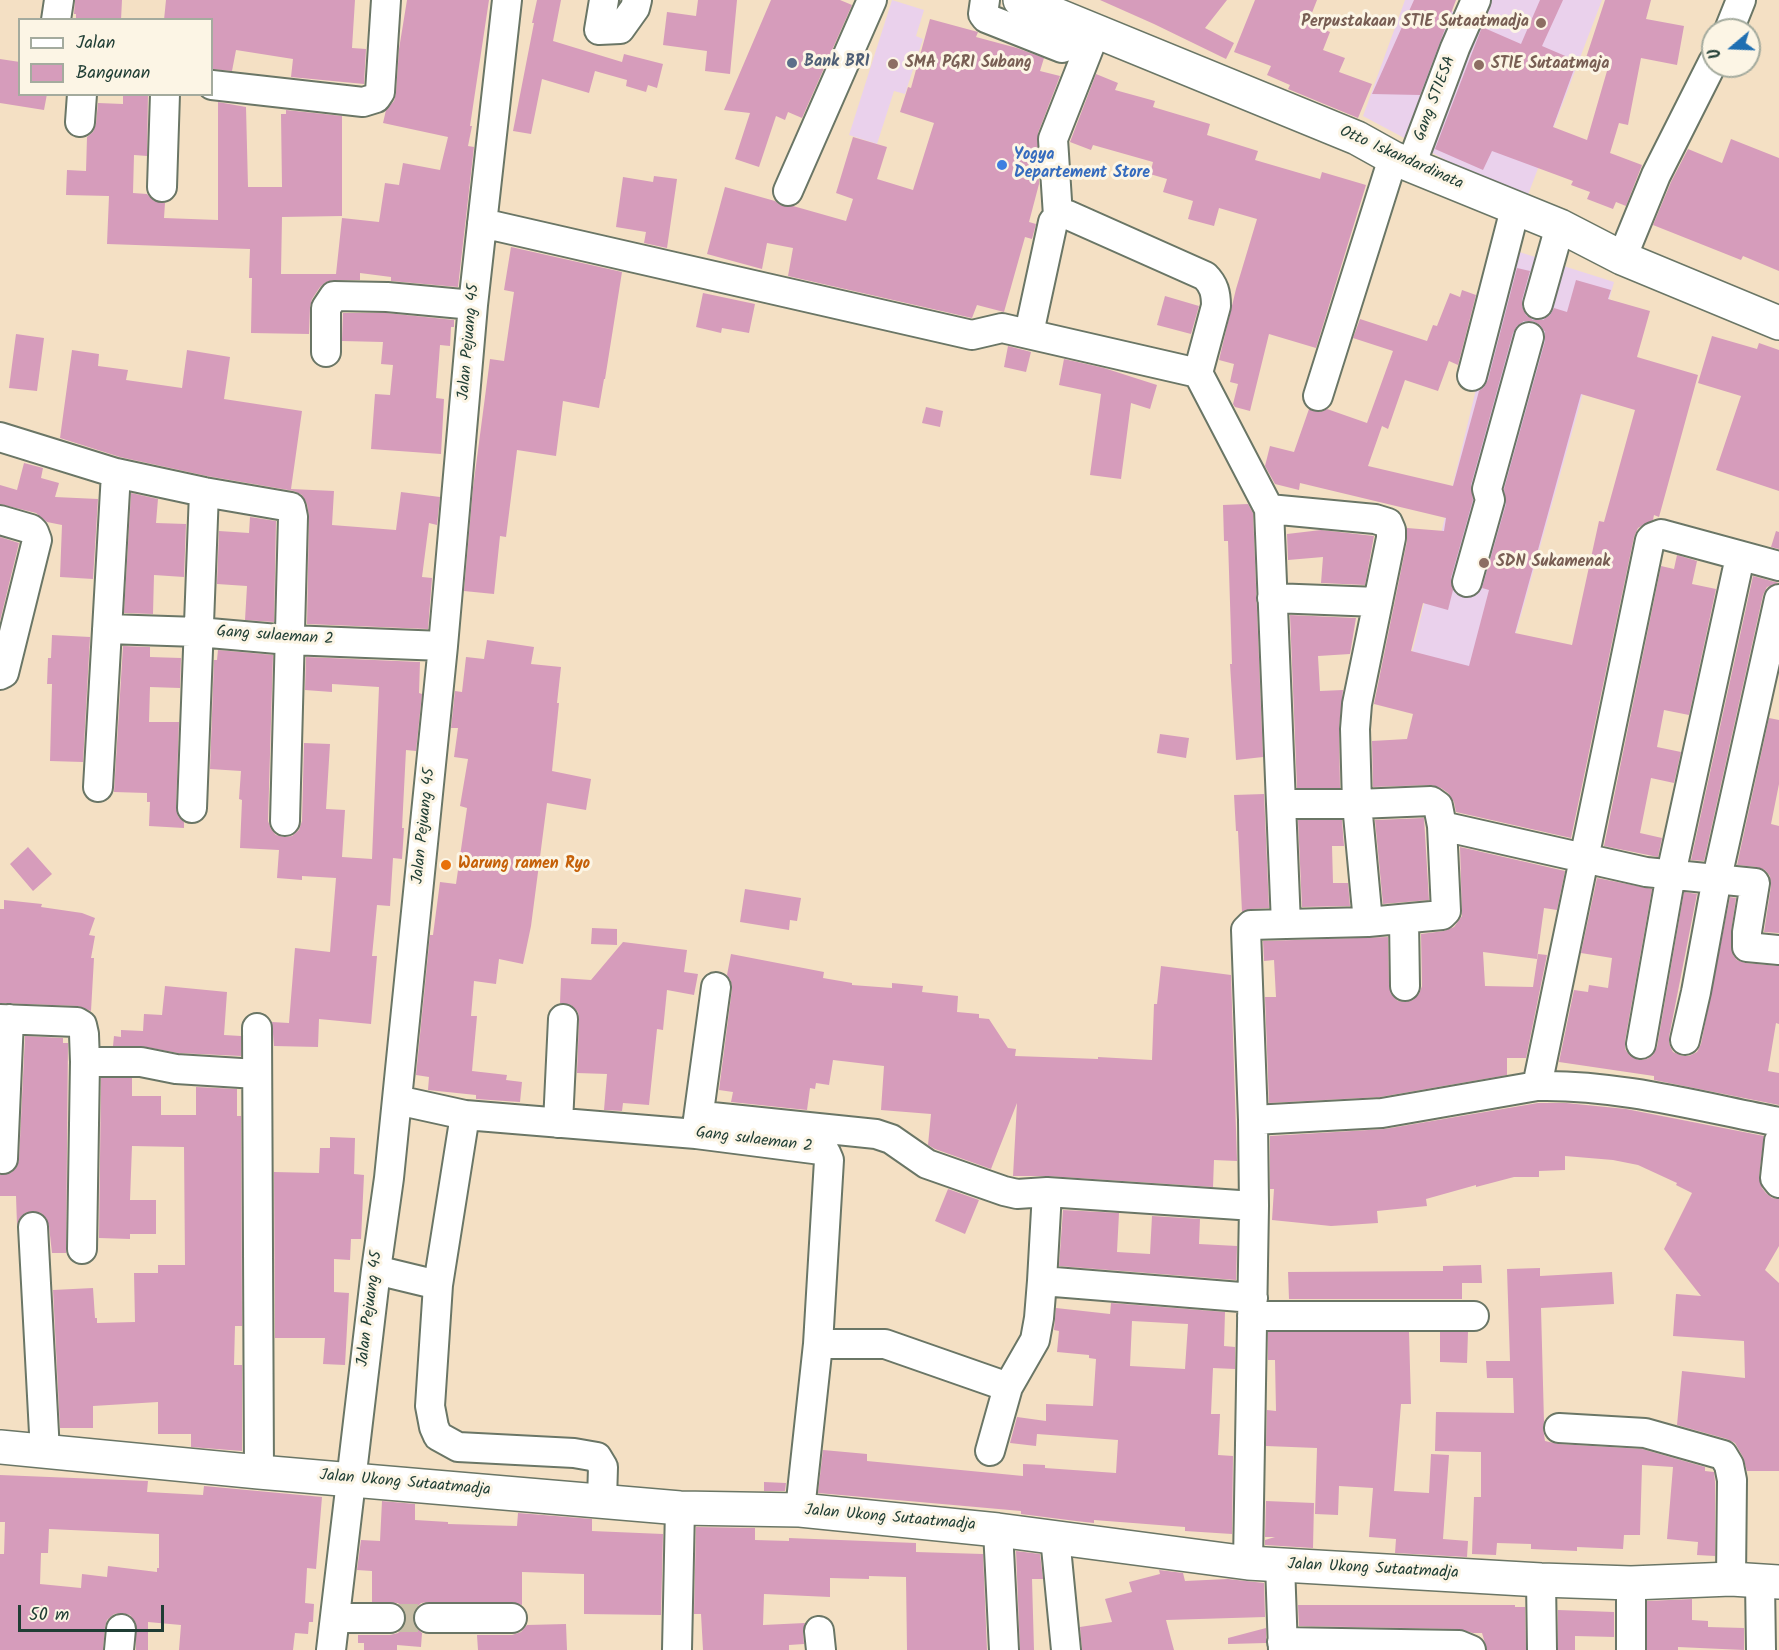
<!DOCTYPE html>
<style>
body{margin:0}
#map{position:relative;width:1779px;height:1650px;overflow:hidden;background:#f4e0c4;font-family:Kalam,sans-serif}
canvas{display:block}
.legend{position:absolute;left:18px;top:18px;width:195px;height:78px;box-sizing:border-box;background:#fcf5e5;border:2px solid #a4ab9e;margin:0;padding:8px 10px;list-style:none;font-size:18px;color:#1f3d34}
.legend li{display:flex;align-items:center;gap:12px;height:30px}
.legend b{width:30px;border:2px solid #a4ab9e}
.north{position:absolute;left:1701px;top:18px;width:60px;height:60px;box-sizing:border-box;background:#fcf5e5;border:2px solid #a4ab9e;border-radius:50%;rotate:251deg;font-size:16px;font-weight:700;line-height:24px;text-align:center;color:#1f3d34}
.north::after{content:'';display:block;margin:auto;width:21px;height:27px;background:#1f6fb2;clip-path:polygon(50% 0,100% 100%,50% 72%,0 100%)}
.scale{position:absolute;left:18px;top:1605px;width:146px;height:27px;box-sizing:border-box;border:3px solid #1f3d34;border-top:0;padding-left:8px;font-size:18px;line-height:21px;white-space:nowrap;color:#1f3d34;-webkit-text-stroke:4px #fcf5e5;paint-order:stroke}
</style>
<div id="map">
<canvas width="1779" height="1650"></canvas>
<ul class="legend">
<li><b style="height:8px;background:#fff"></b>Jalan</li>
<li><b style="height:16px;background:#d69cbb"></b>Bangunan</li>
</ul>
<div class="north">U</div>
<div class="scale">50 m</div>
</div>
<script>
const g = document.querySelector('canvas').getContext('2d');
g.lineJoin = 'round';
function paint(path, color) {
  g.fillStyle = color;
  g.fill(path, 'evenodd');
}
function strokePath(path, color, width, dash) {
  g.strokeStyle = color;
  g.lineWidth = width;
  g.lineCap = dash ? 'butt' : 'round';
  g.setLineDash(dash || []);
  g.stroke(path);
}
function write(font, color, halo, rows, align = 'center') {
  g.font = font + ' Kalam,sans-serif';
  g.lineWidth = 6;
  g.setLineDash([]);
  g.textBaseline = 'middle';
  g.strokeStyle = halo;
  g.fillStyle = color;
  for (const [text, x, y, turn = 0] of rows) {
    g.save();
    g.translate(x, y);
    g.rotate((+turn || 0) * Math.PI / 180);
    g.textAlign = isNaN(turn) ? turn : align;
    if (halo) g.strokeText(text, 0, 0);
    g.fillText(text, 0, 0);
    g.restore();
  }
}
const built = new Path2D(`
 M892 0 924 10 916 36 923 39 905 94 894 91 877 144 849 135Z
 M1405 0H1417L1461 14 1469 0H1602L1526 200 1485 181 1363 116Z
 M1510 249 1614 282 1512 647 1399 707Z`);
const building = new Path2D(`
 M75 0H122L121 20H76V14H74Z
 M166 0H355L352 48 366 49 364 84 291 77 293 59 236 50 232 71 212 69V20H164Z
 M407 0H489L470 126H472L468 146 474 147 458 287 391 281V277L360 273V280H334L326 282 320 287 312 299 310 307 309 334 251 333 252 278H249L250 249 107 244 109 196 66 195 67 170 86 171 87 137 93 132 96 124 98 103 123 104V94H148L147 156 134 155 133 193 147 194 154 201 165 203 164 218 218 220V102L246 107 248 187H282L281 114H286V110L342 116V216L282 217 281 274H336L342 218 379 222 385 183 399 185 403 163 440 170 448 137 383 123 386 110 394 101 396 93 399 49Z
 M537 0H561L553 41 622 62 624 54 663 64 657 88 648 85 646 92 626 86 627 80 595 71 589 93 542 79 531 134 513 131 534 23H532Z
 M698 0H737L730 74 705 71 707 51 663 45 667 12 696 16Z
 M771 0H840L852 5 802 118 788 112 785 120 776 116 759 167 735 159 750 113 724 110Z
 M1100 0H1227L1205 28 1234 43 1226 59 1154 24Z
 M1255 0H1317L1308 23 1330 32 1323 50 1345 58 1339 72 1372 84 1358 118 1288 89 1290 85 1267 75 1271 66 1234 52Z
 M1414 0H1456L1420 95 1372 94Z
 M1540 0H1563L1542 46 1577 61 1553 127 1587 140 1607 71 1584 64 1605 0H1651L1646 19 1684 26 1677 65 1641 58 1628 125 1619 123 1610 153 1642 165 1626 206 1616 202 1613 209 1587 199 1590 192 1571 185 1573 181 1492 151 1483 170 1435 149 1482 27 1521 44Z
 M930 19 978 32 976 37 1017 48 1044 58 1040 71 1060 76 1038 133 1039 184 1029 222 1036 224 1032 239 1025 237 1004 312 977 305 972 318 788 276 793 248 767 243 762 269 707 254 725 187 775 201 782 206H793L846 221 853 199 836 193 853 137 887 147 877 179 913 190 934 123 900 112 908 87 911 88Z
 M0 59 20 62V94H47L44 110 0 103Z
 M1096 74 1118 83 1115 90 1155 101 1153 107 1210 124 1207 135 1258 151 1255 160 1320 179 1322 172 1366 185 1316 348 1269 334 1250 411 1235 407 1233 404 1238 384 1230 382 1234 364 1219 360 1236 289 1257 219 1219 208 1214 226 1188 219 1193 201 1163 192 1167 179 1150 174 1153 162 1093 145 1091 150 1070 142Z
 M1731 139 1779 158V271L1743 256 1741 260 1653 225 1671 182 1688 149 1722 163Z
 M654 176 677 179 667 248 644 243 646 232 616 227 623 177 653 182Z
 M511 247 622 272 605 379H604L599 408 563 401 556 456 517 450 506 537 500 536 494 594 464 591 473 488 490 359 504 361 514 292 504 290Z
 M1517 268 1530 271 1522 300V307L1526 315 1533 320H1543L1550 315 1554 308 1567 312 1576 280 1611 290 1608 299 1650 311 1637 357 1698 375 1659 517 1654 515 1653 520 1638 528 1634 537 1571 838 1456 812 1454 802 1448 793 1441 788 1431 785 1373 787 1372 741 1407 739 1413 714 1374 704 1407 541V528L1444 531 1446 518 1300 483 1299 490 1275 484 1265 466 1270 446 1294 452 1309 409 1321 412 1327 409 1367 423 1393 351 1353 338 1360 319 1427 341 1433 325 1437 326 1450 293 1460 297 1462 290 1476 295 1458 365 1449 361 1438 391 1405 380 1388 429 1382 426 1368 466 1453 486 1479 391 1484 387 1488 380ZM1524 321H1533L1540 325 1545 332V341L1504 489 1506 504 1482 588 1489 590 1469 666 1411 651 1423 603 1448 610 1453 590 1451 578 1473 500 1471 485 1513 333 1517 326ZM1581 394 1635 410 1604 522 1599 521 1572 645 1515 633Z
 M703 293 755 304 749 333 722 328 721 333 696 327Z
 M1165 296 1199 306 1191 334 1157 325Z
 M343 313H386L454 320V327H451L450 346 440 345 436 398 444 399 441 454 371 449 375 394 390 395 393 365 381 364 383 342 342 341Z
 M16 334 44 338 37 391 9 388Z
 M1712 336 1757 349 1759 343 1779 350V491L1716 470 1741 396 1698 383Z
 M1008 346 1031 352 1026 372 1004 367Z
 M72 350 99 354 98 366 128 370 126 380 182 388 187 350 230 357 224 399 302 411 291 489 334 491 332 525 396 530 401 492 440 497 437 525 429 523 422 577 432 578 428 629 307 624 309 517 307 504 302 495 294 491 207 476 120 457 60 438Z
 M1064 359 1104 368 1157 385 1150 409 1131 403 1121 479 1090 475 1101 394 1059 385Z
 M926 407 943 411 940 427 922 423Z
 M24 463 43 468 41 478 59 483 55 497 98 499 93 579 60 577 62 525 47 522 36 513 0 504V485L17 490Z
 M131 493 158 499 156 523 186 524 184 577 154 575 153 614 124 613Z
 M1248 504 1253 513 1263 757 1236 760 1230 664H1232L1228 541H1224L1223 505Z
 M250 517 276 521 274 622 245 620 247 586 217 584 219 531 249 533Z
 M1321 530 1374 536 1365 585 1321 583 1323 557 1288 560 1287 534Z
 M1776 531 1779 532V549L1771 547Z
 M0 537 19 543 0 621Z
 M1677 555 1697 561 1692 584 1716 589 1689 715 1664 710 1657 747 1681 752 1674 783 1651 778 1640 833 1662 838 1658 857 1604 846 1661 566 1674 569Z
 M1753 576 1779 583 1767 587 1763 595 1704 861 1691 860Z
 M1290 615 1356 618 1350 654 1318 656 1320 691 1343 690 1339 728 1340 788H1297Z
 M52 635 90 637 83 762 50 761 52 684H47L48 658H51Z
 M487 640 534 647 531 664 561 667 557 703H559L552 771 591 779 586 810 547 803 531 926 523 964 499 959 496 984 474 981 471 1016H477L472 1071 507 1075 506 1080 522 1082 520 1102 476 1099V1095L428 1090 429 1077 416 1075 430 935H433L440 882 456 884 467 808 460 806 468 759 454 757 458 728H451L455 691 462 692 466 657 484 659Z
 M123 646 150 647V657L181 658 180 688 150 687 149 722H179L176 807 178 816 184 822V828L149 826 150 802H147V793L114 792Z
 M218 650 273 655 268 821 271 829 276 835 284 837 292 836 299 830 302 821 304 743 330 744 326 809 345 810 342 857 372 859 379 687 332 684V692L305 690 306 657 420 662 419 693 422 694 416 751 406 750 402 828H404L402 859 393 858 390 906 377 905 372 956H377L371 1024 319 1019 318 1047 274 1046 272 1022 289 1023 295 948 330 952 336 878 302 876V880L277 878 279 850 240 848 242 800 239 799 241 771 210 769 214 660H217Z
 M1769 718 1779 720V784L1771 824 1779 826V933L1764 932 1771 886 1770 876 1765 870 1757 867 1737 865Z
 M1160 734 1189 738 1186 758 1157 753Z
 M1264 794 1269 908 1251 909 1242 912 1238 831H1236L1234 795Z
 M1424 818 1429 900 1383 904 1375 820Z
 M1298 820H1342L1344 846H1332L1333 883H1348L1350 906 1302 907Z
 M28 847 52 874 33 891 10 864Z
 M1460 847 1565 871 1557 910 1544 908 1537 959 1483 952 1485 986 1533 987 1538 954 1547 955 1526 1058H1507V1075L1380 1097 1269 1103 1265 997H1276L1274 960 1264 961 1263 941 1388 937 1389 986 1391 994 1398 1001 1406 1002 1413 1000 1419 994 1422 986 1421 934 1444 931 1454 927 1462 916Z
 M1597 878 1652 889 1625 1041V1049L1630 1056 1639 1060 1647 1059 1653 1055 1657 1047 1684 892 1697 894 1669 1037V1044L1673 1052 1682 1056H1689L1697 1052 1701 1044 1730 897 1736 898 1731 932 1733 955 1737 960 1745 963 1779 966V1024L1776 1023 1768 1071 1779 1073V1105L1654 1080V1076L1559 1062 1574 990 1588 992 1589 985 1608 988 1612 958 1581 953Z
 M745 889 801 898 797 921 790 920 789 930 740 922Z
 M4 900 42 904 41 907 82 913 95 918 89 935 95 936 91 958H94L91 1011 78 1006 0 1003V909H4Z
 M592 928 617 929V945L591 944Z
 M623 942 687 950 684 972 698 974 694 995 667 990 663 1030 657 1029 649 1105 623 1103 622 1111 604 1110 607 1074 577 1073 579 1020 578 1012 571 1005 560 1003 561 978 591 980Z
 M731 954 824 972 823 978 852 983V985L892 988V983L923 986 922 992 958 996 957 1012 979 1014V1018L989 1019 1008 1048 1016 1049 1015 1056 1072 1058 1098 1059V1057L1152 1060 1154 1004H1157L1161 966 1231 975 1237 1161 1214 1160 1213 1187 1048 1176H1013L1017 1103 991 1169 935 1149 928 1145 931 1114 881 1110 884 1066 833 1060 829 1085 816 1083 815 1089 810 1088 807 1110 731 1102 733 1092 719 1090 732 989 731 981 727 975Z
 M165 986 227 992 224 1035 241 1036V1056L178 1053 141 1046H113L114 1036 121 1037V1030L143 1031 144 1014 162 1015Z
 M25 1036 63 1038V1043H68L66 1253H52L49 1226 46 1218 41 1213 33 1211 25 1213 19 1219 17 1225 16 1196H0V1175L11 1173 17 1167 19 1160Z
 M101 1078H132V1096H161V1115H196V1087L237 1089V1116H241L242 1326H235L234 1365H242V1451L191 1447V1434H158V1402L93 1406V1428H60L53 1290 93 1288 95 1318H97V1323L135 1322 134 1273H158V1265H185L184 1147 132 1146 130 1200H156V1234H130V1239L99 1238Z
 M1538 1103H1566L1626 1109 1764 1136 1759 1177 1762 1188 1766 1193 1772 1198 1779 1199V1246L1765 1270 1779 1283V1471H1747L1743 1457 1735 1443 1727 1439 1677 1425 1682 1371 1745 1378 1744 1341 1673 1336 1676 1294 1701 1296 1664 1249 1692 1193 1676 1185 1677 1183 1638 1165 1613 1160 1565 1156V1170L1539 1171V1177H1514L1476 1187V1185L1426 1199 1427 1206 1377 1211 1378 1223 1331 1226 1272 1220 1274 1189H1270V1136L1385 1129Z
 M330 1137 355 1138 354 1174 364 1175 361 1239H351L350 1260 334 1259V1292L349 1293 345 1365 323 1364 325 1338H275L274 1172 319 1173 320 1148H330Z
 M948 1189 979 1200 965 1234 935 1221Z
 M1063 1210 1119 1213 1117 1252 1150 1254 1152 1216 1200 1219 1199 1244 1237 1246 1236 1280 1059 1266Z
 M1481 1265 1482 1283H1462V1299H1289L1288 1272 1443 1271V1266Z
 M1540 1268V1276L1612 1272 1614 1304 1541 1308 1544 1422 1543 1428 1545 1441 1558 1444 1642 1449 1705 1467V1471L1714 1472 1715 1482V1556L1697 1555 1698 1542 1667 1539 1673 1467 1642 1465 1640 1535H1624L1623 1549 1577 1547V1551L1531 1549V1544L1497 1543 1496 1555 1472 1554 1474 1497H1481V1452L1435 1451 1436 1412 1514 1413 1513 1378H1487L1486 1361H1510L1507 1269Z
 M1111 1303 1225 1312 1224 1346 1235 1347V1369L1213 1368 1211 1414H1220L1218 1455 1233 1456 1232 1534 1185 1531V1527L1094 1520V1523L1076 1521 1021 1514V1511L818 1493 823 1450 867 1454V1461L1023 1476V1464L1045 1465V1468L1116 1473 1118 1440 1037 1434 1036 1446 1010 1443 1017 1417 1046 1421V1404L1093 1406 1096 1359 1089 1358V1355L1057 1352 1059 1331 1054 1330 1056 1308 1110 1314ZM1132 1321 1188 1324 1185 1369 1130 1366Z
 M1268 1332H1409L1411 1404H1401L1394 1491 1429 1493 1431 1454 1449 1455 1443 1539 1468 1541 1467 1557 1395 1553 1396 1539 1369 1537 1373 1488 1339 1486 1338 1515 1315 1514 1317 1448 1266 1446 1267 1410 1276 1411 1275 1360H1268Z
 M1440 1332H1468L1467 1363 1440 1362Z
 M0 1475 148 1481 147 1492 203 1495 204 1486 322 1497 316 1569 307 1568 305 1603 314 1604 313 1622H309L308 1634 295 1633 293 1650H179L181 1625 148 1622V1650H136V1623L130 1615 122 1613 114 1614 107 1620 105 1627 103 1650H0V1554H4L5 1522H0ZM49 1529 159 1534V1568H157V1572L108 1566 107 1577 82 1574 81 1588 40 1584 41 1553H48Z
 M764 1482 786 1483 785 1491H764Z
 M382 1501 415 1504V1520L448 1522V1524L517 1526 518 1513 592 1519V1531L663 1534 661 1615 584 1614V1574L522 1572V1605L512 1602H429L421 1603 415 1609 413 1617 415 1627 422 1633 421 1647 397 1645V1650H364V1643H358V1635H390L398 1633 404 1627 406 1619 405 1610 398 1603 372 1602V1571L357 1570 361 1540 380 1541Z
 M1266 1501 1314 1503 1313 1548 1265 1545V1540L1275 1537H1265Z
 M696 1527 755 1528V1540L789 1541V1538L916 1543V1552L983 1554 987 1650H907L906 1577 869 1576V1579L830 1578V1597L764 1594 763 1625 805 1623 803 1632 804 1644 789 1645V1650H703L701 1614H694Z
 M1016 1551 1040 1554 1043 1579H1032L1034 1650H1020Z
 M1159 1570 1183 1573 1185 1581 1228 1579 1264 1583 1265 1617 1166 1620 1174 1650H1082L1080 1627 1112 1622 1105 1599 1132 1592 1129 1582 1160 1574Z
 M1692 1599V1620L1708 1621V1627L1744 1628V1650L1678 1647V1650H1647V1601Z
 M1298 1605H1515V1607H1525L1526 1650H1487L1482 1633H1473L1459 1629 1299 1626Z
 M1558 1610 1614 1612V1637L1575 1636V1650H1558Z
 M566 1624 567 1650H478L477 1635H512L521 1632 527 1625Z
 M1266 1628V1643L1228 1644V1638Z`);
const minorTunnel = new Path2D(`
 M390 1618H429`);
const minor = new Path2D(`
 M604 0 599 30 620 29 635 8 637 0
 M985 0 983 14 986 18 1062 48 1067 46 1082 24
 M56 20 59 0
 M1729 30 1741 0
 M212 85 363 102 376 98 380 92 386 0
 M80 122 82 94
 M1411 165 1455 48 1476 0
 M162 187 165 94
 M788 191 872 0
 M1058 216 1053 139 1096 30
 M482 223 972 335 1002 328 1198 373 1269 509 1281 804H1357L1368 922 1442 915 1446 911 1442 826 1438 806 1431 801 1357 804 1355 729 1357 704 1391 538V530L1388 523 1375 519 1269 509
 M1622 258 1656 175 1713 62
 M1538 304 1560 226
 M1029 333 1053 222 1058 216 1068 215 1205 276C1214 285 1216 293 1216 306L1198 373
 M326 352V308L334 296 387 297 473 305
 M1472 376 1515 209
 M1318 396 1393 158
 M0 437 116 473 204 492 291 507 293 517 285 821
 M0 520 31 529 34 532 37 540 4 673 0 675
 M1467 582 1490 500 1487 489 1529 337
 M1272 598 1378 602
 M107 629 198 632 289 640 443 646
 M98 787 116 473
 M192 808 204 492
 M1442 826 1646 872 1755 883 1747 932V947L1779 950
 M1404 920 1405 986
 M1286 924 1368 922
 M0 1019 77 1022 82 1025 84 1034 85 1062 82 1249
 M257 1028 259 1472
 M1685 1040 1696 992 1717 878 1779 599
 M1641 1044 1671 874 1740 557
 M85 1062H141L176 1069 257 1074
 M1537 1086 1650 540 1653 537 1661 534 1779 566
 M397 1100 465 1115 696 1134 821 1150 826 1153 829 1160 818 1344 800 1510
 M465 1115 438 1285 430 1406 434 1427 438 1436 458 1447 574 1453 597 1457 603 1467 602 1500
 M712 1117 876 1134 891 1139 927 1164 1004 1191 1017 1194 1047 1192 1254 1206
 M1253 1120 1382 1113 1537 1086C1617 1084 1701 1107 1779 1122
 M558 1123 563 1019
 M696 1134 716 987
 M1779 1141 1775 1178 1779 1183
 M3 1159 9 1019
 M1047 1192 1042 1281 1253 1298
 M33 1227 45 1452
 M376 1270 438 1285
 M1252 1316H1474
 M818 1344H885L1008 1387 1035 1340 1039 1318 1042 1281
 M1559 1428 1645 1433 1723 1455 1729 1465 1732 1480 1731 1579
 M990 1451 1008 1387
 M998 1530 1004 1650
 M1055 1537 1066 1650
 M1248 1563 1254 1206 1253 1120 1246 930 1251 925 1286 924 1281 804
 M1280 1564 1283 1650
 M1541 1580 1542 1650
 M1760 1581 1761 1650
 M1631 1583V1650
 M335 1618H390
 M429 1618H512
 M819 1631 821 1650
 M1282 1642 1459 1645 1471 1650
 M119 1650 121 1629
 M331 1650 376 1270 389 1178 443 646 473 305 507 0
 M677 1650 680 1508`);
const major = new Path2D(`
 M1020 0 1357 138 1393 158 1560 226 1622 258 1779 323
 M0 1447 259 1472 680 1508 800 1510 998 1530 1248 1563 1541 1580 1631 1583 1731 1579 1779 1582`);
const markers = [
 [1541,23,6,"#8d6e63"],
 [792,63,6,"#5c6f8a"],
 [893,64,6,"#8d6e63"],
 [1479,65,6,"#8d6e63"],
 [1002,165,6,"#3f7fe0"],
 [1484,563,6,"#8d6e63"],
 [446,865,6,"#e8710a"]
];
const educationNames = [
 ["Perpustakaan STIE Sutaatmadja",1529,23,"right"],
 ["SMA PGRI Subang",905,64],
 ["STIE Sutaatmaja",1491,65],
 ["SDN Sukamenak",1496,563]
];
const serviceNames = [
 ["Bank BRI",804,63]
];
const streetNames = [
 ["Gang STIESA",1436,99,-69],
 ["Otto Iskandardinata",1401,159,24],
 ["Jalan Pejuang 45",470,342,-85],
 ["Gang sulaeman 2",275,637,4],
 ["Jalan Pejuang 45",425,826,-84],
 ["Gang sulaeman 2",754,1141,7],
 ["Jalan Pejuang 45",371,1309,-83],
 ["Jalan Ukong Sutaatmadja",405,1484,5],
 ["Jalan Ukong Sutaatmadja",890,1519,5],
 ["Jalan Ukong Sutaatmadja",1373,1570,3]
];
const shopNames = [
 ["Yogya",1014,156],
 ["Departement Store",1014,174]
];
const foodNames = [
 ["Warung ramen Ryo",458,865]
];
paint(built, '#ead1ec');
paint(building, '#d69cbb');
strokePath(minorTunnel, '#c9bfa7', 28, [28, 14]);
strokePath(minor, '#6a7666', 32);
strokePath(major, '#6a7666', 36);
strokePath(minor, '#fff', 28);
strokePath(major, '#fff', 33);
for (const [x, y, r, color] of markers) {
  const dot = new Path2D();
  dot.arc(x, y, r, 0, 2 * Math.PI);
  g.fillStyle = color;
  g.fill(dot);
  strokePath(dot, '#fcf5e5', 2);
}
write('bold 16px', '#785e54', '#fcf5e5', educationNames, 'left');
write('bold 16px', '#4e5e75', '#fcf5e5', serviceNames, 'left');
write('16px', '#1f3d34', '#fcf5e5', streetNames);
write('bold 16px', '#366cbe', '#fcf5e5', shopNames, 'left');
write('bold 16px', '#c56008', '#fcf5e5', foodNames, 'left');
</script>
